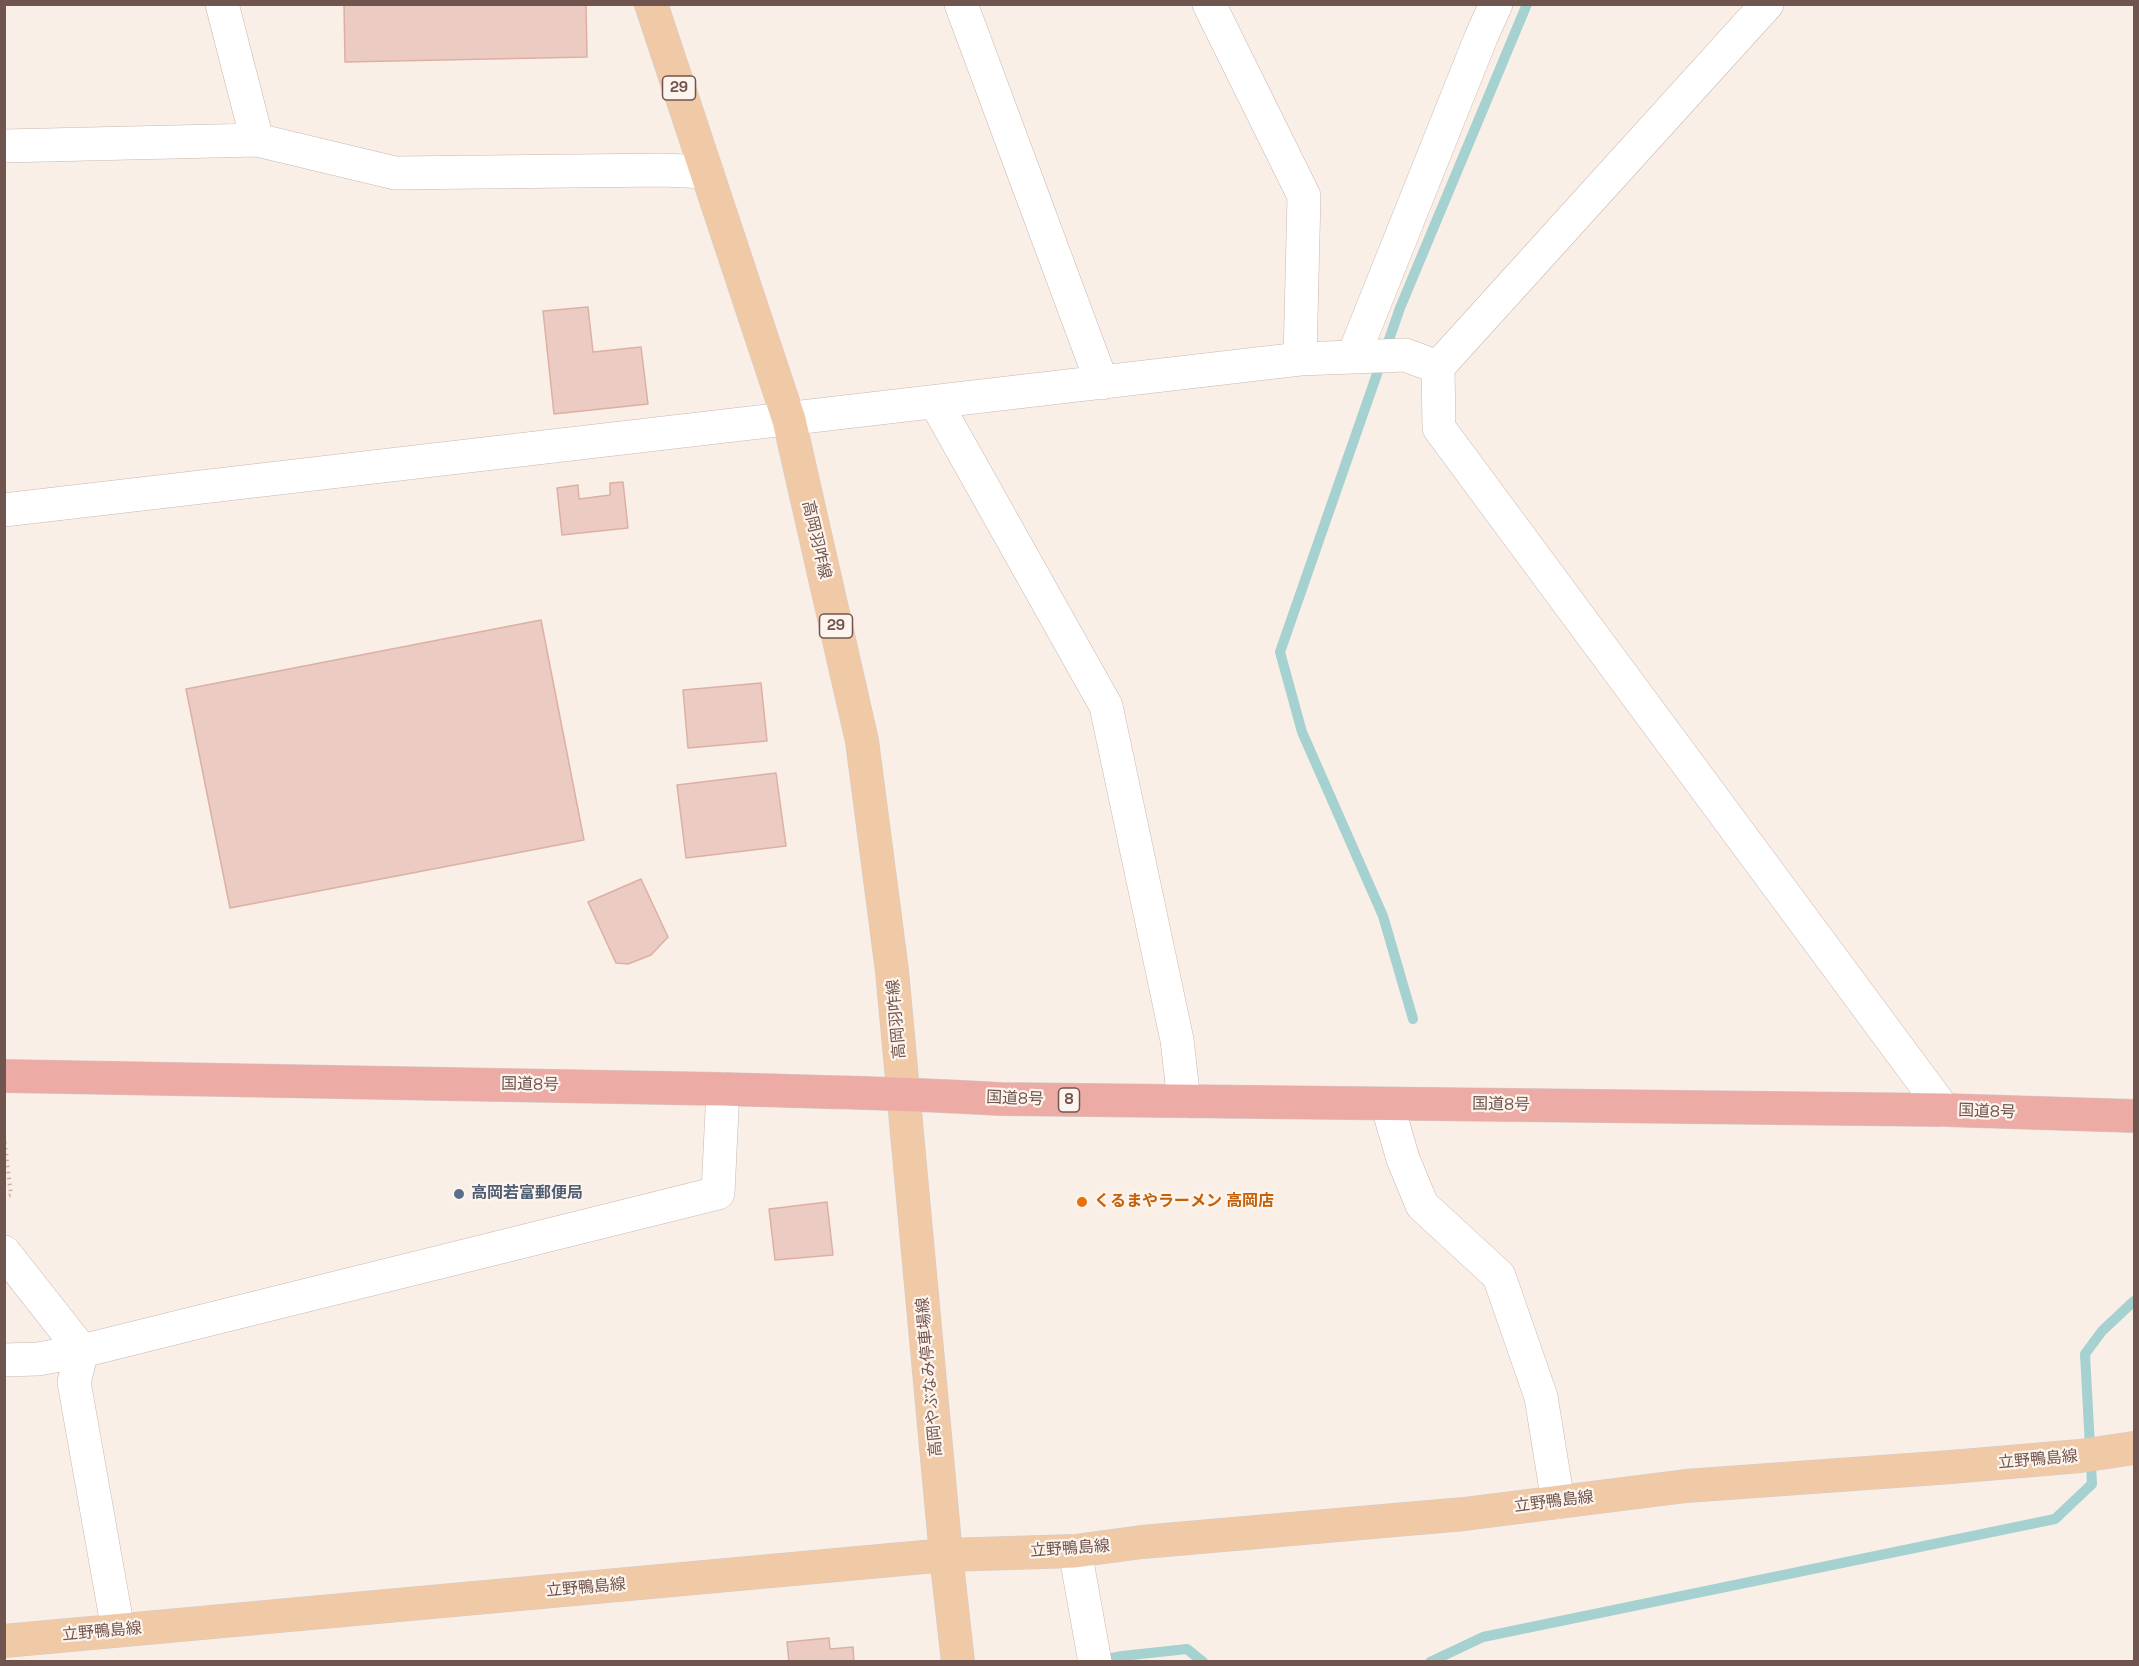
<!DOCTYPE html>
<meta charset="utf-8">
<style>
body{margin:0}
#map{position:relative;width:2139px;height:1666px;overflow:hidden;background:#f9efe7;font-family:"Space Grotesk",sans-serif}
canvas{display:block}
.frame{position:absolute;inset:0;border:6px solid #70554e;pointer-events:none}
</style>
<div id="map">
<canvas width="2139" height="1666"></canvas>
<div class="frame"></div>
</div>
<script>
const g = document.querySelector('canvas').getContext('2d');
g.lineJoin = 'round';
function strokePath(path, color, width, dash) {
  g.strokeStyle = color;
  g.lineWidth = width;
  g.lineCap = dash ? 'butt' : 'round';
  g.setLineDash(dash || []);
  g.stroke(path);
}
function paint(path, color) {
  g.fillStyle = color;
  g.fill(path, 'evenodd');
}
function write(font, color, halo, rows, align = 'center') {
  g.font = font + ' "Space Grotesk","Noto Sans JP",sans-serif';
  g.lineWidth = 4.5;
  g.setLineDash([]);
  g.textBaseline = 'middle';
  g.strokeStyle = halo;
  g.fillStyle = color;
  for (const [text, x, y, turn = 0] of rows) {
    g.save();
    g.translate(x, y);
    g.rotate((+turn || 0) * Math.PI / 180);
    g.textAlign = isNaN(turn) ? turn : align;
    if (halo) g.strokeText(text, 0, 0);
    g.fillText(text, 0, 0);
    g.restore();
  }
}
const stream = new Path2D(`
 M1413 1019 1383 916 1302 732 1280 652 1400 308 1527 4
 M1097 1661 1122 1656 1187 1649 1203 1662
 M1430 1662 1483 1637 2055 1519 2092 1484 2085 1354 2102 1331 2134 1301`);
const building = new Path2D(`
 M344 4H586L587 57 345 62Z
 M588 307 593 352 641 347 648 404 554 414 543 311Z
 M623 482 628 528 562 535 557 488 578 485 579 499 610 495V483Z
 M541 620 584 840 230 908 186 689Z
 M761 683 767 741 688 748 683 690Z
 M776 773 786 846 686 858 677 785Z
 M641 879 668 937 651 955 628 964 616 963 588 902Z
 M827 1202 833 1255 775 1260 769 1209Z
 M829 1638 830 1649 853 1647 854 1662H789L787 1642Z`);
const path = new Path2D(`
 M4 1136 11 1195 4 1197`);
const minor = new Path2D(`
 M222 4 257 140
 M961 4 1102 383
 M1209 4 1304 196 1300 359
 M1767 4 1438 367 1439 428 1944 1110
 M4 146 257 140 395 173 663 170 707 172
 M1353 357 1482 35 1496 4
 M936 403 1106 706 1177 1040 1184 1101
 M4 510 1300 359 1405 355 1438 367
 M1387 1104 1403 1159 1422 1205 1499 1276 1541 1397 1558 1502
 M4 1252 82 1351
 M82 1351 74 1382 118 1630
 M4 1360 38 1359 82 1351 718 1193 723 1089
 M1075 1551 1095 1662`);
const major = new Path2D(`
 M651 4 789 420 862 741 892 971 946 1555 958 1662
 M4 1641 946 1555 1075 1551 1142 1542 1464 1514 1686 1486 1951 1467 2080 1456 2134 1448`);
const highway = new Path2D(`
 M4 1076 723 1089C815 1092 907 1093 1000 1099L1944 1110 2134 1116`);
const markers = [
 [459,1194,6,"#5c6f8a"],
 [1082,1202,6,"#e8710a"]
];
const shields = [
 [679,88,33],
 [836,626,33],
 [1069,1100,21]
];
const shieldNames = [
 ["29",679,88],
 ["29",836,626],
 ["8",1069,1100]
];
const streetNames = [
 ["高岡羽咋線",816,540,77],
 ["高岡羽咋線",897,1019,-95],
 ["国道8号",530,1085,1],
 ["国道8号",1015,1099,2],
 ["国道8号",1501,1105,1],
 ["国道8号",1987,1112,2],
 ["高岡やぶなみ停車場線",930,1377,-95],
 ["立野鴨島線",2038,1460,-5],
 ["立野鴨島線",1554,1502,-7],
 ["立野鴨島線",1070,1549,-4],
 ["立野鴨島線",586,1588,-5],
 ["立野鴨島線",102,1632,-5]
];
const serviceNames = [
 ["高岡若富郵便局",471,1194]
];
const foodNames = [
 ["くるまやラーメン 高岡店",1094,1202]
];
strokePath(stream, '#a5d1d1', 10);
paint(building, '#eccbc2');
strokePath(building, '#dcb0a4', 1.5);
strokePath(minor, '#cab6ae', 34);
strokePath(major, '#d4ccca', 34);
strokePath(highway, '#d4ccca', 34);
strokePath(path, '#d0afa5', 4, [1.5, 4.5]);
strokePath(minor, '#fff', 33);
strokePath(major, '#f0c9a7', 33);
strokePath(highway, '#ecaca5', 33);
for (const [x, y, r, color] of markers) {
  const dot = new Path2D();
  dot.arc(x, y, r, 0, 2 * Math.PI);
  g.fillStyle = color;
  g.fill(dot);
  strokePath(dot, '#fdf4ed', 2);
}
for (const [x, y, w] of shields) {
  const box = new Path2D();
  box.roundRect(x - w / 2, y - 12, w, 24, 4.5);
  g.fillStyle = '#fdf4ed';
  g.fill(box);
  strokePath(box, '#70554e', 1.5);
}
write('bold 15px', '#70554e', null, shieldNames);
write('16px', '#70554e', '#fdf4ed', streetNames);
write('bold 16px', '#4e5e75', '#fdf4ed', serviceNames, 'left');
write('bold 16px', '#c56008', '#fdf4ed', foodNames, 'left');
</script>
